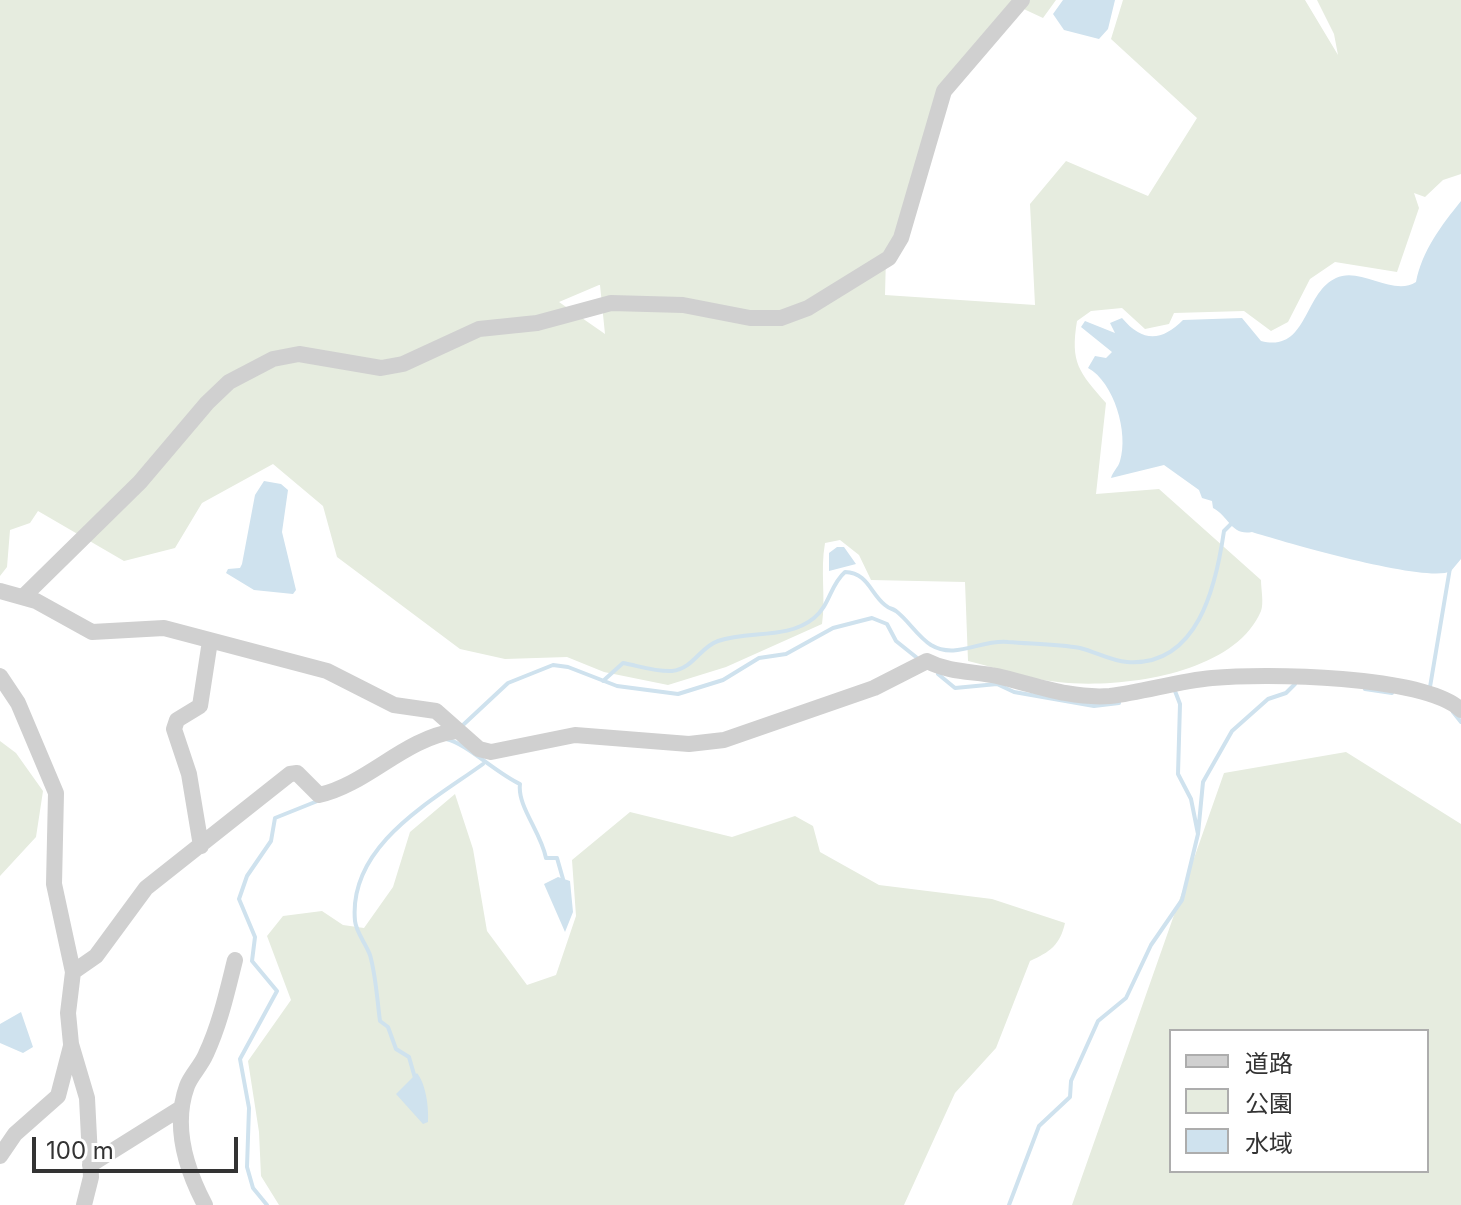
<!DOCTYPE html>
<meta charset="utf-8">
<style>
body{margin:0}
#map{position:relative;width:1461px;height:1205px;overflow:hidden;background:#fff;font-family:Inter,"Noto Sans JP",sans-serif}
canvas{display:block}
.legend{position:absolute;left:1169px;top:1029px;width:260px;height:144px;box-sizing:border-box;background:#fff;border:2px solid #adadad;margin:0;padding:10px 14px;list-style:none;font-size:24px;color:#333}
.legend li{display:flex;align-items:center;gap:16px;height:40px}
.legend b{width:40px;border:2px solid #adadad}
.scale{position:absolute;left:32px;top:1137px;width:206px;height:36px;box-sizing:border-box;border:4px solid #333;border-top:0;padding-left:10px;font-size:24px;line-height:28px;white-space:nowrap;color:#333;-webkit-text-stroke:6px #fff;paint-order:stroke}
</style>
<div id="map">
<canvas width="1461" height="1205"></canvas>
<ul class="legend">
<li><b style="height:10px;background:#d0d0d0"></b>道路</li>
<li><b style="height:22px;background:#e6ecdf"></b>公園</li>
<li><b style="height:22px;background:#cfe2ee"></b>水域</li>
</ul>
<div class="scale">100 m</div>
</div>
<script>
const g = document.querySelector('canvas').getContext('2d');
g.lineJoin = 'round';
function paint(path, color) {
  g.fillStyle = color;
  g.fill(path, 'evenodd');
}
function strokePath(path, color, width, dash) {
  g.strokeStyle = color;
  g.lineWidth = width;
  g.lineCap = dash ? 'butt' : 'round';
  g.setLineDash(dash || []);
  g.stroke(path);
}
const green = new Path2D(`
 M0 0H1056L1043 18 1013 4 943 88 897 235 886 256 885 295 1035 305 1030 204 1066 161 1148 196 1197 118 1111 39 1123 0H1305L1338 55 1334 34 1317 0H1461V174L1443 180 1425 197 1414 193 1419 208 1397 272 1335 262 1310 279 1288 322 1271 331 1244 311 1174 313 1169 324 1145 329 1122 308 1091 311 1077 321C1070 363 1079 372 1106 403L1096 494 1159 489 1261 580C1261 589 1264 603 1261 611 1234 675 1119 689 1058 682 1028 679 997 668 968 661L965 582 871 580 859 555 840 540 825 543C820 571 826 597 822 624L726 667 668 685 604 672 567 657 505 659 460 649 337 557 323 506 273 464 202 503 175 548 124 561 38 511 30 523 10 530 7 567 0 576ZM599 285H600L605 334 559 302Z
 M0 741 16 753 43 791 36 837 0 876Z
 M1346 752 1461 824V1205H1072L1224 773ZM1171 1031H1427V1171H1171Z
 M455 794 473 849 487 931 527 985 556 975 576 916 572 860 630 812 732 837 795 816 813 826 820 852 879 885 992 899 1065 923C1060 945 1050 952 1030 961L996 1048 955 1093 904 1205H279L261 1176 259 1132 248 1061 291 1000 267 936 283 916 322 911 343 925 364 928 393 887 410 832Z`);
const water = new Path2D(`
 M1063 0H1115L1108 29 1099 39 1064 30 1053 14Z
 M1461 201V559L1451 571C1428 584 1284 542 1252 532 1231 536 1229 516 1213 508L1212 501 1202 498 1199 490 1164 465 1111 478C1113 471 1118 468 1120 461 1129 433 1114 382 1088 368L1095 356 1106 358 1112 352 1081 327 1085 321 1115 333 1110 323 1122 318C1143 343 1162 341 1183 320L1242 318 1261 341C1308 353 1303 293 1336 278 1360 266 1393 297 1416 282 1422 251 1441 226 1461 201Z
 M264 481 281 484 288 490 282 532 296 590 293 594 254 590 226 573 228 569 240 568 242 564 255 495Z
 M837 547H844L856 564 829 571V553Z
 M558 877 570 881 573 912 565 932 544 884Z
 M21 1012 33 1047 23 1053 0 1043V1024Z
 M417 1073C426 1084 429 1108 428 1122L423 1124 396 1094Z`);
const stream = new Path2D(`
 M938 674 955 688 997 684 1014 692 1094 706 1119 703
 M603 681 623 663C639 666 656 672 672 671 693 669 700 647 718 641 749 630 787 640 814 618 830 605 830 585 845 572 868 573 870 593 885 605 891 610 890 607 896 611 909 621 917 636 931 645 956 660 981 639 1008 642 1032 644 1057 644 1080 648 1096 652 1111 661 1127 662 1198 667 1216 586 1224 531L1233 522
 M1430 687 1450 568
 M1365 689 1392 693
 M1453 712 1461 722
 M463 725 508 683 553 665 568 667 617 686 678 694 723 680 759 658 786 654 833 628 872 618 887 624 896 641 916 657
 M446 739C466 743 496 773 520 784 517 806 541 832 546 858H557L563 879
 M1198 834 1203 782 1232 731 1268 699 1286 693 1295 684
 M415 1078 409 1057 396 1049 388 1027 380 1021C377 999 376 976 370 955 366 944 356 932 355 921 348 845 432 801 483 764
 M267 1205 253 1188 247 1167 249 1108 240 1059 277 991 252 961 255 937 239 899 247 876 271 841 275 818 320 800
 M1009 1205 1039 1126 1070 1097 1071 1081 1098 1021 1126 998 1151 945 1182 900 1198 834 1191 799 1178 774 1180 704 1175 691`);
const minor = new Path2D(`
 M0 591 36 601 92 632 164 628 327 671 394 705 436 711 479 749 491 752 575 735 689 744 724 740 874 688 927 661C950 673 973 671 997 676 1035 685 1071 699 1110 696 1144 692 1178 681 1212 678 1264 673 1424 675 1461 710
 M24 596 140 482 207 403 229 382 273 359 299 354 381 368 403 364 479 329 537 323 611 303 683 305 750 318H781L808 308 889 258 901 238 944 91 1022 0
 M0 676 18 703 56 793 54 884 73 972 68 1013 71 1044 87 1098 91 1177 84 1205
 M201 846 189 774 174 729 177 720 200 706 210 641
 M73 972 96 956 146 888 290 774 297 773 319 795C368 784 404 738 456 731
 M0 1156 15 1134 58 1096 71 1046
 M90 1165 181 1108
 M205 1205C186 1169 172 1127 187 1086 191 1075 201 1066 206 1054 220 1024 227 992 235 960`);
paint(green, '#e6ecdf');
paint(water, '#cfe2ee');
strokePath(stream, '#cfe2ee', 4);
strokePath(minor, '#d0d0d0', 16);
</script>
